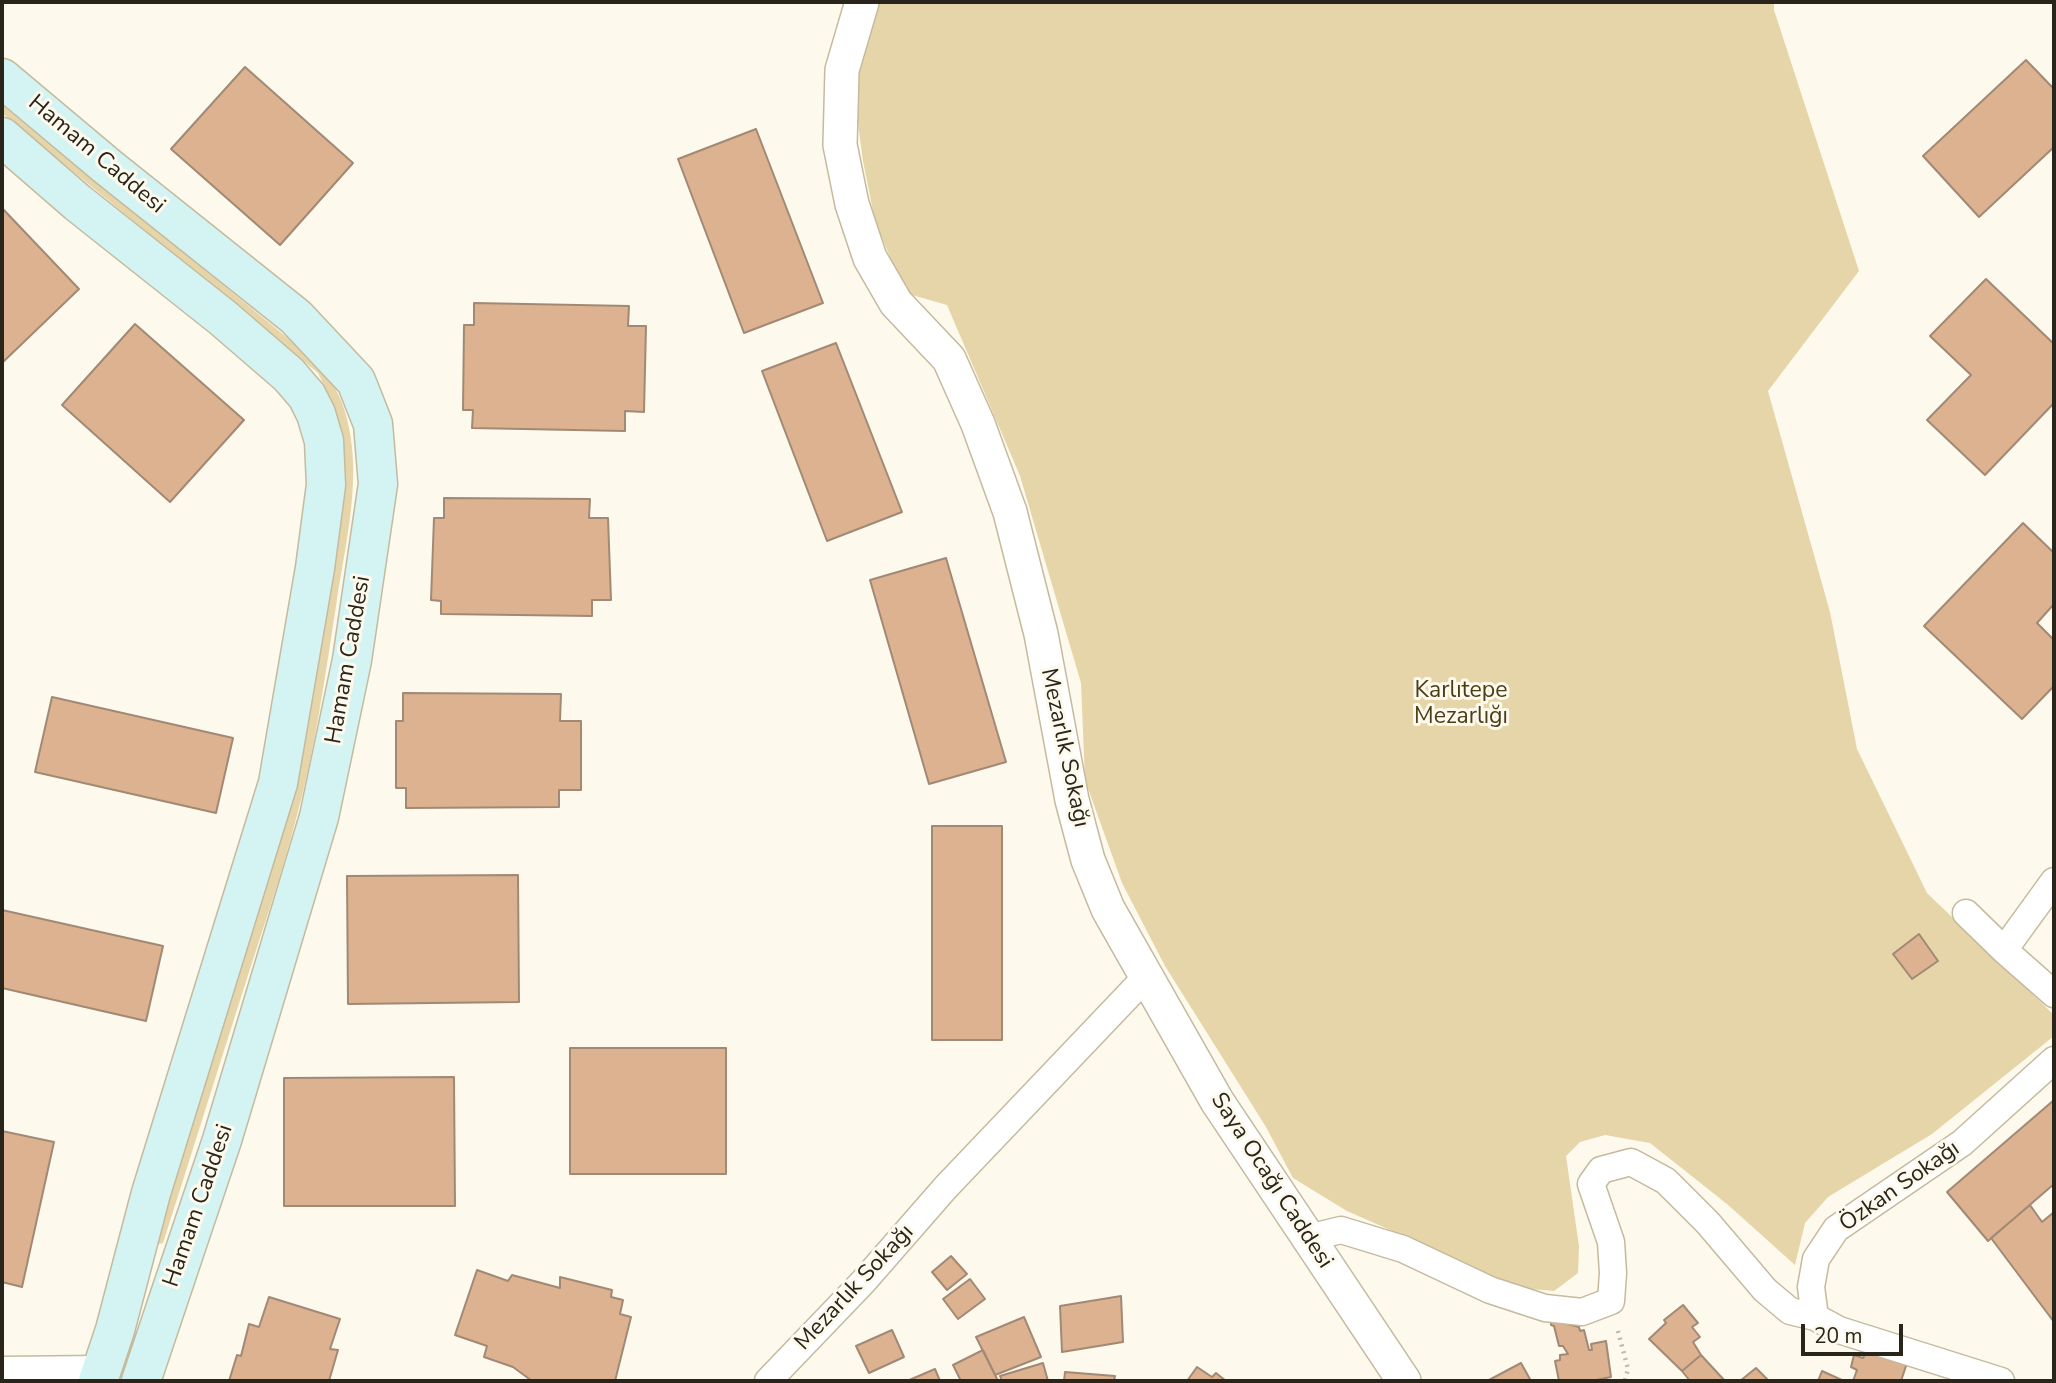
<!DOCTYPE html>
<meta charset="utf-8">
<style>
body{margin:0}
#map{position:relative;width:2056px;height:1383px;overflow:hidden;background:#fdf9ed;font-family:"Nunito Sans",sans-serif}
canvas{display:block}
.frame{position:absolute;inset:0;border:4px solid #29251a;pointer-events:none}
.scale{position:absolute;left:1801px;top:1324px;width:102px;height:32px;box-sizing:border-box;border:4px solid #29251a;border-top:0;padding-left:9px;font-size:21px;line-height:24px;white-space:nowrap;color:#29251a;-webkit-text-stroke:5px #fdf9ed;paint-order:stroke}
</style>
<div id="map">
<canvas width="2056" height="1383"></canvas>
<div class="frame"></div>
<div class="scale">20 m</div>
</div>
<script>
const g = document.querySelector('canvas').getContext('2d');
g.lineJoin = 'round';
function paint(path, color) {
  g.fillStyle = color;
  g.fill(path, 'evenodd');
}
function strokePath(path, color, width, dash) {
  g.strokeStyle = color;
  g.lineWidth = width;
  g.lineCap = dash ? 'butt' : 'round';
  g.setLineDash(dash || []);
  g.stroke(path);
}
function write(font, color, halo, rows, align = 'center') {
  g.font = font + ' "Nunito Sans",sans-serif';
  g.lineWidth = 6;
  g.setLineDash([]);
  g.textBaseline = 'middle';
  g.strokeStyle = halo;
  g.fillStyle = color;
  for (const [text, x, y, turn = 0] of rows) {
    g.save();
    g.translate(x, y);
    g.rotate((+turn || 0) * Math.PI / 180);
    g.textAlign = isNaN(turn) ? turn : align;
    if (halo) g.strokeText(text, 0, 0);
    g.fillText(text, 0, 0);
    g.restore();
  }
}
const green = new Path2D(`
 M876 2H1774V10L1859 271 1768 391 1830 612 1857 749 1927 893 2054 1015V1036L1932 1134 1828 1197 1805 1223 1795 1265 1727 1204 1650 1143 1605 1135 1580 1142 1566 1156 1579 1246 1578 1273 1554 1291 1506 1287 1440 1252 1347 1211 1293 1178 1266 1127 1165 966 1122 883 1085 780 1081 683 1020 476 947 305 905 293 875 221 863 161 854 94Z
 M2 104 289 339C323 369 342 385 350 433 360 490 344 550 336 606 325 676 315 751 296 819 281 877 261 934 243 991 216 1075 190 1159 163 1243L156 1245 155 1240 263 898 287 816 340 434 336 411 318 373 2 113Z`);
const building = new Path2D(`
 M2026 60 2054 89V147L1979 217 1923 156Z
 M245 67 353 163 280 245 171 149Z
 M756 129 823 303 744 333 678 159Z
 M2 208 79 289 2 363Z
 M1986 279 2054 344V403L1985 475 1927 420 1971 375 1930 336Z
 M474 303 629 306 628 326H646L644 412 625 411V431L472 428 473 410H463L464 325H474Z
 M135 324 244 420 170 502 62 405Z
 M836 343 902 512 827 541 762 371Z
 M444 498 590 499 589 518H608L611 600H592V616L441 614V601L431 600 434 518H444Z
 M2023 523 2054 553V604L2037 623 2054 640V686L2022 719 1924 626Z
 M946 558 1006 762 929 784 870 580Z
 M403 693 561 694 560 721H581V790H559V807L406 808V788H396V721H403Z
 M52 697 233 738 216 813 35 772Z
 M932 826H1002V1040H932Z
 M518 875 519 1002 348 1004 347 876Z
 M2 910 163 946 146 1021 2 988Z
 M1919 934 1938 961 1912 979 1893 954Z
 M570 1048H726V1174H570Z
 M454 1077 455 1206H284V1078Z
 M2054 1100V1184L1988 1241 1947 1192Z
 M2 1131 54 1142 22 1287 2 1282Z
 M2030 1205 2042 1222 2054 1212V1322L1991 1238Z
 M951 1256 967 1274 947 1290 932 1272Z
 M477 1270 508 1281 512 1275 560 1288V1277L612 1290 611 1297 623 1300 620 1314 631 1317 615 1381H532L513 1367 484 1357 487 1346 455 1335Z
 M970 1279 985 1299 958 1319 943 1299Z
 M1121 1296 1123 1342 1062 1352 1060 1306Z
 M269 1297 340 1319 330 1349 338 1350 329 1381H229L237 1355 241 1356 249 1324 259 1327Z
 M1683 1305 1698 1323 1692 1327 1700 1337 1693 1342 1701 1355 1682 1371 1649 1339 1666 1323 1664 1320Z
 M1024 1317 1041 1357 995 1375 976 1337Z
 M1551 1320 1579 1327 1580 1331 1584 1330 1589 1350H1592L1591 1344 1606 1341 1611 1377 1591 1381H1559L1555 1361 1560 1360V1355L1568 1354 1563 1346H1559L1554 1326 1551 1325Z
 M892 1330 904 1357 869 1373 856 1346Z
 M1870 1345 1907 1363 1901 1381H1853L1857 1370 1851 1367 1854 1355 1863 1358Z
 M983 1350 998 1381H961L953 1365Z
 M1701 1355 1725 1381H1690L1682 1371Z
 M1043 1363 1048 1381H1002L1000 1376Z
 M1521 1363 1531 1381H1489V1380Z
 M1197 1367 1212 1377 1216 1373 1226 1381H1187Z
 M1756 1368 1769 1381H1740Z
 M935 1369 940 1381H907Z
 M1822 1371 1844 1381H1818Z
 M1065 1372 1115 1376 1114 1381H1064Z`);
const path = new Path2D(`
 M1618 1331 1628 1369 1625 1381`);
const minor = new Path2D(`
 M1966 913 2004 950 2054 994
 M2004 950 2054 881
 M1308 1238 1341 1230 1403 1249 1490 1290 1545 1308 1582 1312 1611 1301 1613 1273 1611 1242 1591 1184 1601 1170 1631 1162 1666 1181 1708 1223 1765 1290 1790 1311 1815 1317
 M2 1370 103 1369
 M768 1381 863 1282 946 1187 1147 976
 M2001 1381 1839 1330 1815 1317 1811 1287 1816 1259 1836 1229 1962 1143 2054 1060`);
const tertiary = new Path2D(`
 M862 2 842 70 840 145 852 204 870 258 896 303 949 359 978 424 1010 512 1041 634 1072 800 1088 860 1108 909 1217 1101 1404 1381`);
const secondary = new Path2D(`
 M2 78 108 167 296 317 356 381 373 424 378 484 352 660 319 817 222 1140 141 1381
 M2 137 78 203 223 318 289 375 307 396 316 414 324 441 326 485 315 568 278 783 151 1193 115 1330 98 1381`);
const streetNames = [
 ["Hamam Caddesi",96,155,40],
 ["Hamam Caddesi",349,660,-80],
 ["Mezarlık Sokağı",1064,748,78],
 ["Saya Ocağı Caddesi",1271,1181,57],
 ["Özkan Sokağı",1900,1187,-35],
 ["Hamam Caddesi",199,1206,-71],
 ["Mezarlık Sokağı",855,1288,-47]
];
const parkNames = [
 ["Karlıtepe",1461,691],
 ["Mezarlığı",1461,717]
];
paint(green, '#e6d5a9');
paint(building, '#dcb290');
strokePath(building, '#a18975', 2);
strokePath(minor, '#c5ba9e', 29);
strokePath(tertiary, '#c5ba9e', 36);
strokePath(secondary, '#c5ba9e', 41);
strokePath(path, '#bdb9ad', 4.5, [2, 5]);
strokePath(minor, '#fff', 26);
strokePath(tertiary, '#fff', 33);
strokePath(secondary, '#d3f4f3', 38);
write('23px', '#29251a', '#fdf9ed', streetNames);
write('23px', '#4a3c16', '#fdf9ed', parkNames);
</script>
